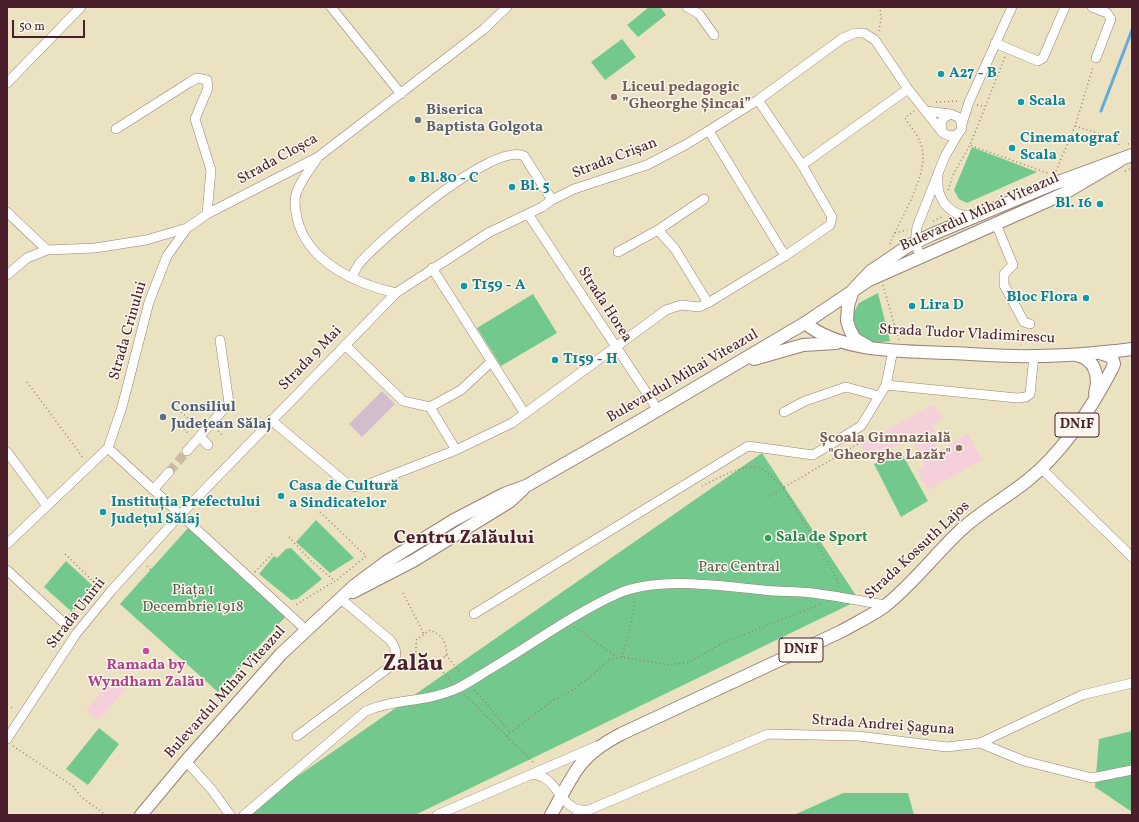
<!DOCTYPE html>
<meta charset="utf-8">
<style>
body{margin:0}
#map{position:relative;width:1139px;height:822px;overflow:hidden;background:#ebe2c1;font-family:Vollkorn,serif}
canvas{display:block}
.frame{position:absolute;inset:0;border:8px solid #4a1f2b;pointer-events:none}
.scale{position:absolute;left:12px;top:20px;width:73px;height:18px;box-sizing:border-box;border:2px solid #4a1f2b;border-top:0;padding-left:5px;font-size:12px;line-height:14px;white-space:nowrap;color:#4a1f2b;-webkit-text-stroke:3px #fbf7ec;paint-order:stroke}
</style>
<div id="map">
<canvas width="1139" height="822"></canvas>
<div class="frame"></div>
<div class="scale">50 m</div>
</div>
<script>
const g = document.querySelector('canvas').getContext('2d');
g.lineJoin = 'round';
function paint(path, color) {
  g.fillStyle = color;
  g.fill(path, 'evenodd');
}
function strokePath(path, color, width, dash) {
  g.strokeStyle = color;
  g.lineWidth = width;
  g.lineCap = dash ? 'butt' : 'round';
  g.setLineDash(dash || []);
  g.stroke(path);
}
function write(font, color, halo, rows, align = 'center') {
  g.font = font + ' Vollkorn,serif';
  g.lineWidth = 3;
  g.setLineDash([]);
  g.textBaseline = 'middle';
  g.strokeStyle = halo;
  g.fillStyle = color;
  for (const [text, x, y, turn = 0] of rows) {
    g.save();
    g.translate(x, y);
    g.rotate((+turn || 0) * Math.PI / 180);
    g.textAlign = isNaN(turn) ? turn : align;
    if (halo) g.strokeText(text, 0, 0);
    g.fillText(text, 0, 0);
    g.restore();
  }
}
const built = new Path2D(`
 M934 404 943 419 932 425 941 442 936 446 938 451 968 434 982 460 928 490 917 469 925 465 923 461 931 456 928 451 920 455 911 438 870 461 861 444Z
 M113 679 125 690 99 720 86 711Z`);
const industrial = new Path2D(`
 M382 391 395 404 362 437 349 424Z`);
const green = new Path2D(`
 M649 7H660L666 15 638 37 627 25Z
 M622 39 636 57 605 80 591 62Z
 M972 147 1037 172 967 203 959 199 954 190Z
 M878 293 890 341 875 343 860 338 850 319 859 303Z
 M533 294 557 333 501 366 477 328Z
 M900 450 928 501 901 517 874 464Z
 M762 453 859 600 415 815H253L249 810Z
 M316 520 354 558 330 573 296 542Z
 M188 528 286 616 218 692 120 604Z
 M291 548 322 579 297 599 291 600 259 574 274 556 277 558 286 549Z
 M66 561 92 585 71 611 44 587Z
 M99 728 119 744 88 785 66 769Z
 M1132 731V812L1095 787 1099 739Z
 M843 793H908L914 815H794Z`);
const stream = new Path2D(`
 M1101 111 1132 30`);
const minorTunnel = new Path2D(`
 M169 472 187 451`);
const path = new Path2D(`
 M879 31 881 19 880 7
 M1005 57 970 145 1050 174
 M936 102 960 101
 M977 105 985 107
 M1075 126 1113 138 1121 147
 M1128 144 1132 142
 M1056 171 1075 126 1093 67
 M1125 171 1132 168
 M948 190 953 175 970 145
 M933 221 944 216
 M895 233 907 230
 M890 244C900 217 933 171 920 142 917 134 910 126 905 118L914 111
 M883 285 899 341
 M1018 329 1021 345
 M27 382 84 459
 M181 412 196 425
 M175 421 189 434
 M218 431 222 435
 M702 486C715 480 745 462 760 468 769 473 776 481 783 488L766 498
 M320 512 366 556 336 581
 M289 537 311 561 335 581 294 606
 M65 554 95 583
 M147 566 151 570
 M255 572 273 553
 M840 587 831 567 783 488 863 441 865 443
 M403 593 424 634
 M69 615 95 583 102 586
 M574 627 617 657
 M446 655 462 675
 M622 657 632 619 635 598
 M433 661 441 660 447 654C445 640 442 635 430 630L416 640V652L424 659 433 661 452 682
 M245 662 252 669
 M475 690 510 732
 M464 694 534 763
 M7 707 15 708
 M506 736 552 701 573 690 595 673 608 660 622 657 669 665 689 662 725 642 821 604
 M13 746 73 786 81 797 106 815`);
const minor = new Path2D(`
 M331 7 401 94
 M687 7 699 14 714 35
 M1092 7 1107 13 1111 19 1096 58
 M995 43 1038 61 1043 58 1065 7
 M7 83 81 7
 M926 111 951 114
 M962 124 969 102 1012 7
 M116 129 190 82 197 78 207 80 208 88 195 119 211 170 207 214
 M709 131 785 256
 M318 157C311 168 300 181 296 194 294 202 295 209 297 218 307 262 356 284 396 293
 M802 165 908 89
 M938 178C936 199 951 219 974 215
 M7 212 47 250
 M528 214 658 410
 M996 224 1013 265 1004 274V285L1024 322 1030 324
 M658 230 675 249 708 303
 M618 252 658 230 704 199
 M921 257 915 243 917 227 945 156 958 134
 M432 268 525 414
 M7 275 27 258 47 250 95 248 146 240 187 228 207 214 318 157 484 29 507 7
 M352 277C354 273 356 268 359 264 380 239 494 141 524 156L552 200
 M345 345 403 401 430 407 461 390 491 362
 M886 385 1017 398 1026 397 1030 394 1034 356
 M430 407 456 450
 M784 412 805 401 846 387 879 396
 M271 420 351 487 364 486 456 450 512 423 666 310 681 305 699 307 708 303 785 256 830 225 832 217 802 165 758 100
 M200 437 208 445
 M108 448 305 629
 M187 451 229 403 220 340
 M7 452 47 506
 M1042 469 1132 557
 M153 490 169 472
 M7 544 108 448 122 407 149 302 167 256 187 228
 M7 570 66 625
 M474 614 748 446 813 455 861 426 886 385 893 350
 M297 736 391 666C398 656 397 649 390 640L340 598
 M7 739 76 634 111 591 180 515 396 293 488 233 542 207 552 200 574 189 647 165 687 144 758 100 843 38 855 33H864L875 40 908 89 942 132C949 138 958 137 962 128L960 118 951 114 945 117 941 122 942 132
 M980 743 1024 761 1092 778 1132 770
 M186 761 212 790 230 815
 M531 775C557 772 560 813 586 810
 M244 815 366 711C396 698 425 703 456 689 467 684 477 677 487 671 530 646 571 615 617 594 658 576 720 586 763 590 779 592 796 591 812 593 836 596 861 601 886 605
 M437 815 597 746
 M577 815 768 734 858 736 947 747 980 743 1082 695 1132 683`);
const major = new Path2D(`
 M805 323C841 353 905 351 951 353 979 354 1007 357 1035 356 1068 356 1100 353 1132 349
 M869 347 855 339 850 330 847 321 848 306 853 290 871 271 883 263 908 246 933 234 1053 184 1132 155
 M1076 355C1095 358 1100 377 1095 393
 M754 359 803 345 836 343
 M353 592 413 561 509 502 523 489
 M141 815 186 761 281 654 355 585 386 562 454 520 504 494 526 486 636 423 805 323 869 280 1063 194 1119 161
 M551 815C574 774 577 757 621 734L840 632C856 623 871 616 885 606 914 583 936 553 962 529 983 510 1007 497 1028 480 1064 451 1091 409 1112 369L1114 364 1112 357 1100 353`);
const markers = [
 [941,74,4,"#0f9aa8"],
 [614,97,4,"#8d6e63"],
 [1021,102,4,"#0f9aa8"],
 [418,120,4,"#6b7280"],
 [1012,148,4,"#0f9aa8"],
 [412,179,4,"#0f9aa8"],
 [512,187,4,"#0f9aa8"],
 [1100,204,4,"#0f9aa8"],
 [464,286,4,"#0f9aa8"],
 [1086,298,4,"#0f9aa8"],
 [912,306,4,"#0f9aa8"],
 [555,360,4,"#0f9aa8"],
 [163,417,4,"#5c6f8a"],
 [959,448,4,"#8d6e63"],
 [281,496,4,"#0f9aa8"],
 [103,512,4,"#0f9aa8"],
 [768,538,4,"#2e9e5b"],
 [146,651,4,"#d1479c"]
];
const shields = [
 [1077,425,44],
 [801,650,44]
];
const shieldNames = [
 ["DN1F",1077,425],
 ["DN1F",801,650]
];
const cultureNames = [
 ["A27 - B",949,74],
 ["Scala",1029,102],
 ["Cinematograf",1020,139],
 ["Scala",1020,156],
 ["Bl.80 - C",420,179],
 ["Bl. 5",520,187],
 ["Bl. 16",1092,204,"right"],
 ["T159 - A",472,286],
 ["Bloc Flora",1078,298,"right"],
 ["Lira D",920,306],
 ["T159 - H",563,360],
 ["Casa de Cultură",289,487],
 ["a Sindicatelor",289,504],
 ["Instituția Prefectului",111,503],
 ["Județul Sălaj",111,520]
];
const educationNames = [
 ["Liceul pedagogic",622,88],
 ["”Gheorghe Șincai”",622,105],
 ["Școala Gimnazială",951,439,"right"],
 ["\"Gheorghe Lazăr\"",951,456,"right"]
];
const worshipNames = [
 ["Biserica",426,111],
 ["Baptista Golgota",426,128]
];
const streetNames = [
 ["Strada Crișan",615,159,-21],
 ["Strada Cloșca",278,160,-29],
 ["Bulevardul Mihai Viteazul",980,213,-24],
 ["Strada Horea",604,305,57],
 ["Strada Crinului",129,331,-74],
 ["Strada Tudor Vladimirescu",967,335,3],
 ["Strada 9 Mai",311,359,-46],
 ["Bulevardul Mihai Viteazul",683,377,-30],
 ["Strada Kossuth Lajos",918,551,-43],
 ["Strada Unirii",77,614,-52],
 ["Bulevardul Mihai Viteazul",226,693,-48],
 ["Strada Andrei Șaguna",883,726,4]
];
const serviceNames = [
 ["Consiliul",171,408],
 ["Județean Sălaj",171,425]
];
const leisureNames = [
 ["Sala de Sport",776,538]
];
const parkNames = [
 ["Parc Central",739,568],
 ["Piața 1",193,591],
 ["Decembrie 1918",193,608]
];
const hotelNames = [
 ["Ramada by",146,666],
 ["Wyndham Zalău",146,683]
];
const districtNames = [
 ["Centru Zalăului",464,540]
];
const townNames = [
 ["Zalău",413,666]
];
paint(built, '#f5cfda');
paint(industrial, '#d1bdcb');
paint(green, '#73c98d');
strokePath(stream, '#63a9d9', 3);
strokePath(minorTunnel, '#cbbba3', 9, [9, 4.5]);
strokePath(minor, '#9a8076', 10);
strokePath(major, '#9a8076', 14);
strokePath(path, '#9a8076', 1.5, [1, 3]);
strokePath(minor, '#fff', 9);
strokePath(major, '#fff', 12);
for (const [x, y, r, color] of markers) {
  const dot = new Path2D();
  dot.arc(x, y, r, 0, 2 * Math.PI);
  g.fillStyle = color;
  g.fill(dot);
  strokePath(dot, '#fbf7ec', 1.5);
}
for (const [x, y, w] of shields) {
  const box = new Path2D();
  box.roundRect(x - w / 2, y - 12, w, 24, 3);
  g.fillStyle = '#fbf7ec';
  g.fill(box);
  strokePath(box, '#4a1f2b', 1);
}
write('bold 14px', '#4a1f2b', null, shieldNames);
write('bold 15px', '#0d838f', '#fbf7ec', cultureNames, 'left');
write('bold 15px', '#785e54', '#fbf7ec', educationNames, 'left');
write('bold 15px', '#5b616d', '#fbf7ec', worshipNames, 'left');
write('15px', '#4a1f2b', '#fbf7ec', streetNames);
write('bold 15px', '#4e5e75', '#fbf7ec', serviceNames, 'left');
write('bold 15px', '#27864d', '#fbf7ec', leisureNames, 'left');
write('15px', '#585a4d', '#fbf7ec', parkNames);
write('bold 15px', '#b23c85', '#fbf7ec', hotelNames);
write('bold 19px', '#4a1f2b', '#fbf7ec', districtNames);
write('bold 23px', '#4a1f2b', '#fbf7ec', townNames);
</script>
